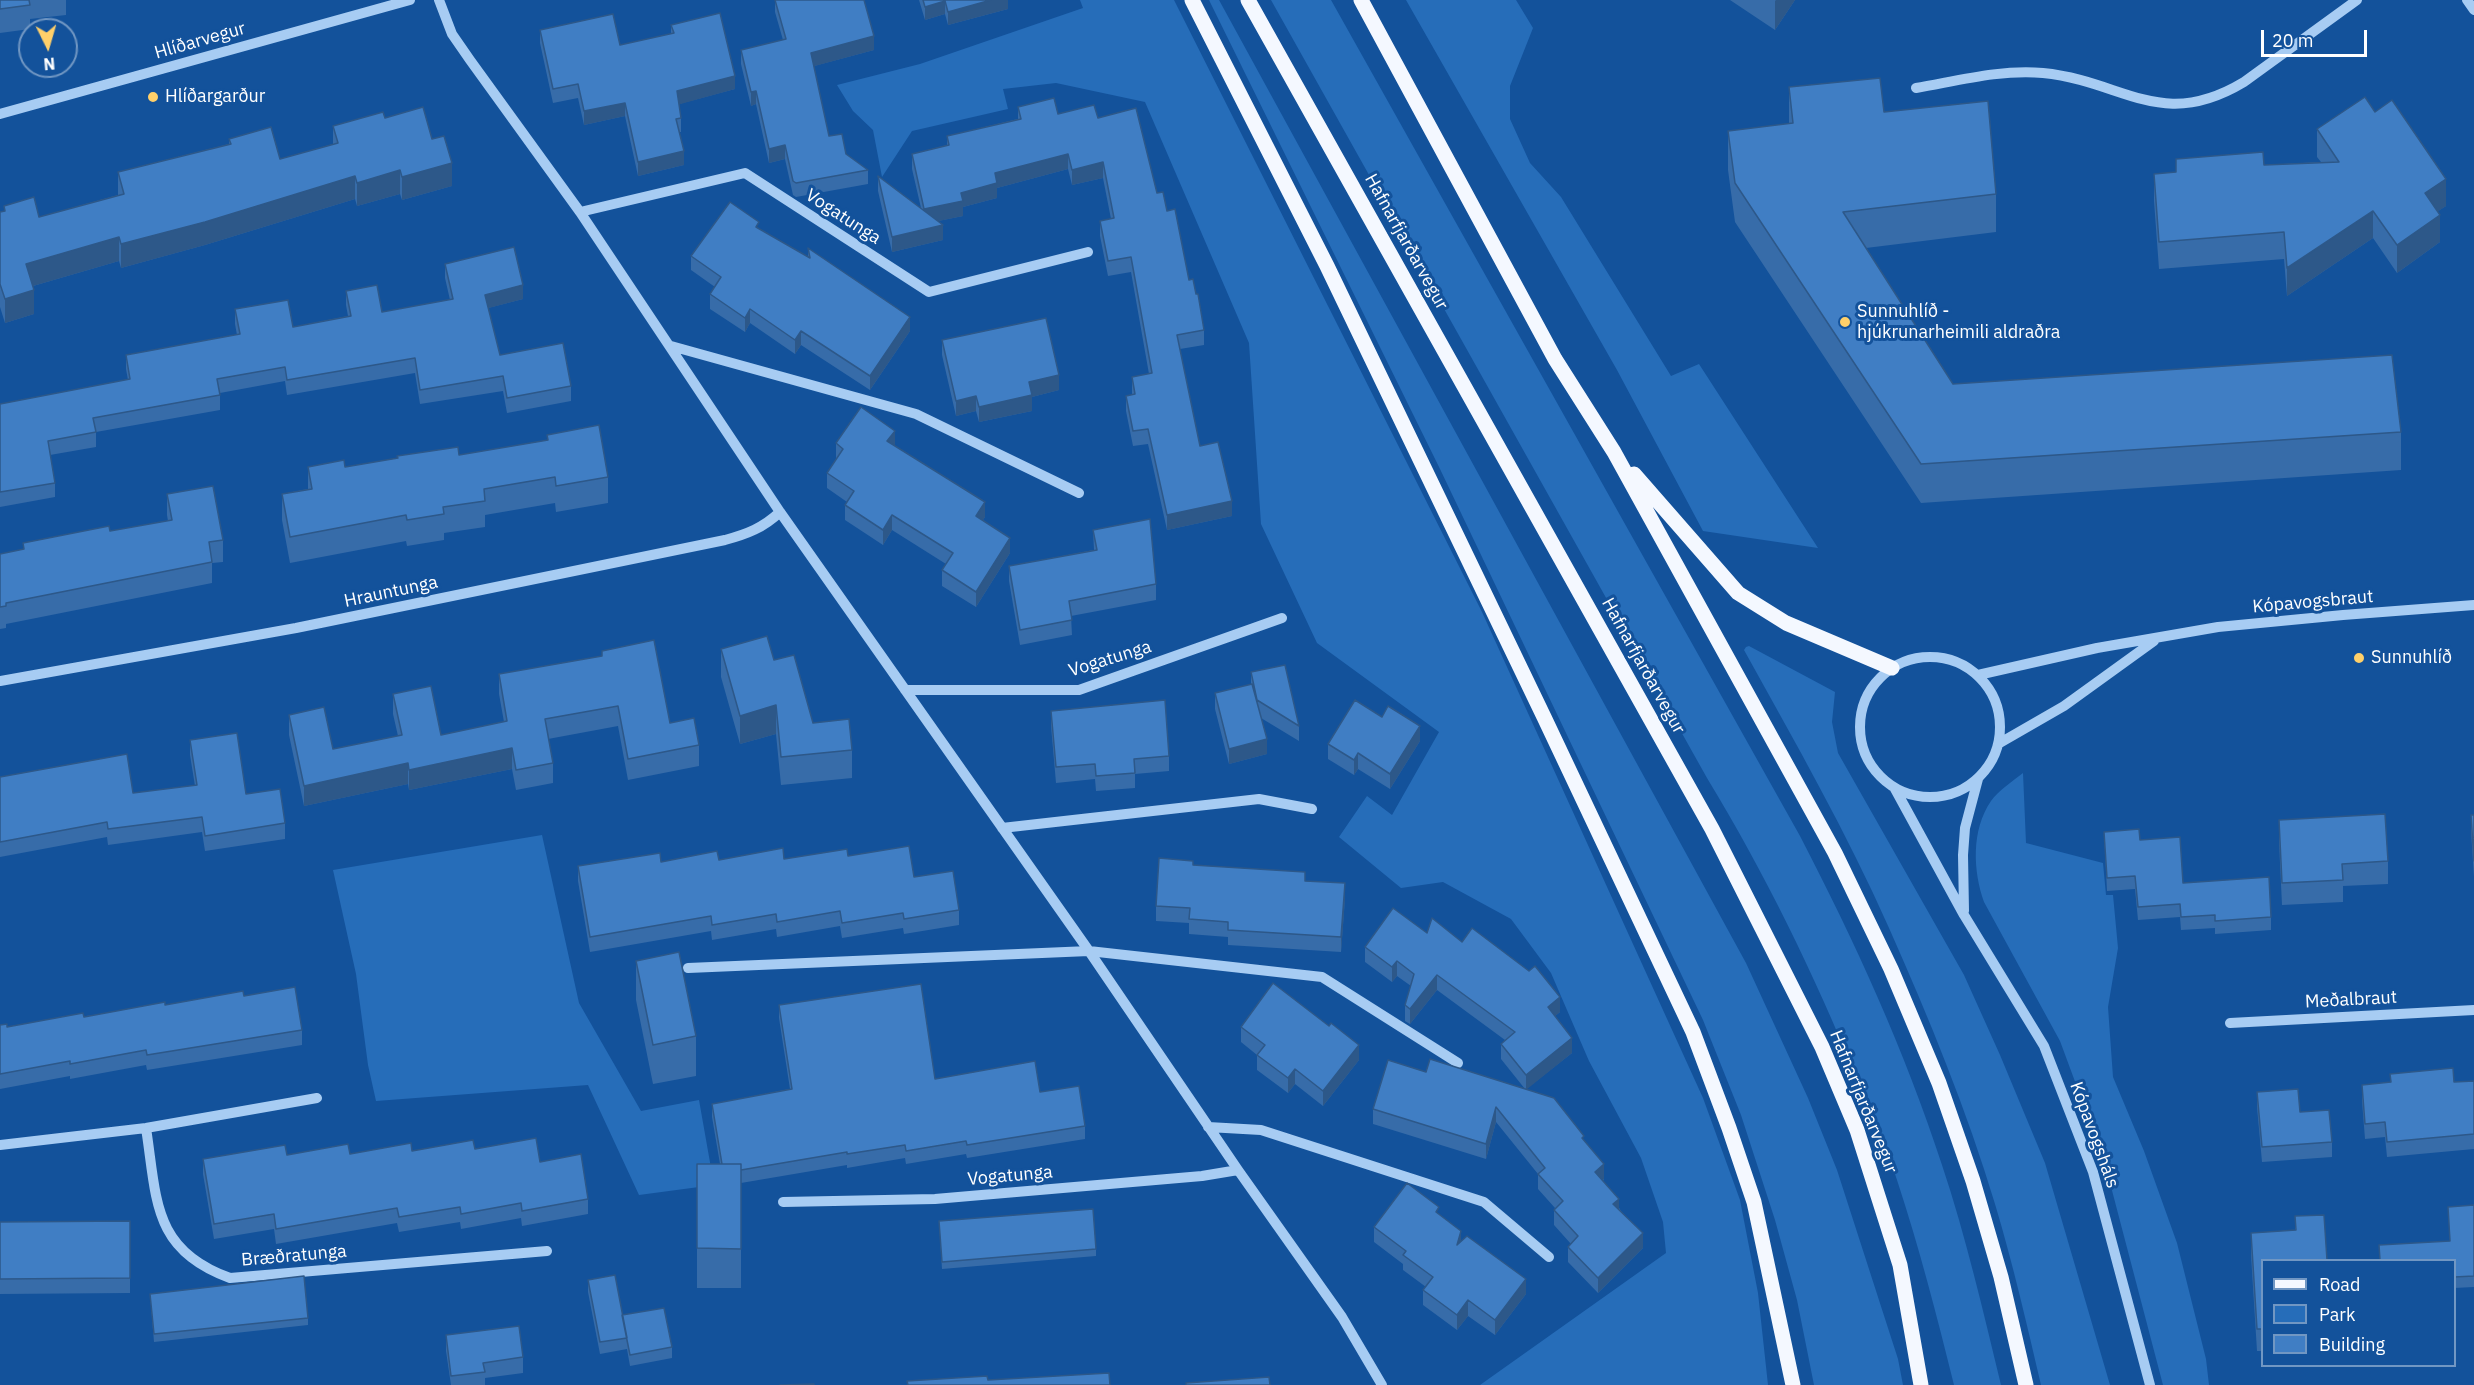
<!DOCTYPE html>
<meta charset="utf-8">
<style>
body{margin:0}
#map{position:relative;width:2474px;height:1385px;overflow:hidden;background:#13529b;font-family:"IBM Plex Sans",sans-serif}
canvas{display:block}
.legend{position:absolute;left:2261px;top:1259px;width:195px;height:108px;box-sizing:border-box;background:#13529b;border:2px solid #7197c3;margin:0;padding:8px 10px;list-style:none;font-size:18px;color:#fff}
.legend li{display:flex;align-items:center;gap:12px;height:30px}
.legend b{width:30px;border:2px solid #7197c3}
.north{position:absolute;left:18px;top:18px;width:60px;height:60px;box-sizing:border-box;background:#13529b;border:2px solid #7197c3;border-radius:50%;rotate:175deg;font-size:16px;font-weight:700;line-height:24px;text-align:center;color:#fff}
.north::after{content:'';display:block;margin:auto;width:21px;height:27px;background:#ffd06a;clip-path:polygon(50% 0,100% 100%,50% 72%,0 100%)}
.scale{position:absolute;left:2261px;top:30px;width:106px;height:27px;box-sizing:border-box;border:3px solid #fff;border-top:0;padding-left:8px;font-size:18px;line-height:21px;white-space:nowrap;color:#fff;-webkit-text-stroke:4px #13529b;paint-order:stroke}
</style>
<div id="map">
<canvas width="2474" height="1385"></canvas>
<ul class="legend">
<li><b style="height:8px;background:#f4f8ff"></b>Road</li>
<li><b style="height:16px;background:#266db9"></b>Park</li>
<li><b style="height:16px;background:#407ec4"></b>Building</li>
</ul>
<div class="north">N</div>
<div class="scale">20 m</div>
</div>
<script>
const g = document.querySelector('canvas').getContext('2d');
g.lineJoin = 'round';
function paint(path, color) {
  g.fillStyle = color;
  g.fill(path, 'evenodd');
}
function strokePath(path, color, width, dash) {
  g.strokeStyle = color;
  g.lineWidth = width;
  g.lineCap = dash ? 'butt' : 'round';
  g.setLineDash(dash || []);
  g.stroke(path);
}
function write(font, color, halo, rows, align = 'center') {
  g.font = font + ' "IBM Plex Sans",sans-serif';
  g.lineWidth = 6;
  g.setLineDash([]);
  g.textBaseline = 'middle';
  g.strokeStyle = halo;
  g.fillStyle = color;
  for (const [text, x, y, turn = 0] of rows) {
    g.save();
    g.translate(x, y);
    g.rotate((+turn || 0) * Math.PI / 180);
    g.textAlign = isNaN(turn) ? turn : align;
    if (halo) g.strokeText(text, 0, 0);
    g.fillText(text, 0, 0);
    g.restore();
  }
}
const green = new Path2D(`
 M1080 0H1174L1482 612 1703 1098 1740 1200 1758 1293 1768 1385H1480L1666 1253 1663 1222 1641 1158 1589 1061 1551 973 1511 919 1443 882 1401 888 1339 837 1367 796 1392 815 1439 732 1317 643 1261 524 1249 343 1145 102 1056 83 1003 89 1008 109 912 131 882 177 873 130 853 111 837 85 920 64 1083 8Z
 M1209 0H1219L1746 963 1808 1098 1837 1170 1898 1359 1903 1385H1814L1797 1300 1775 1220 1741 1115 1703 1020 1440 469Z
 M1271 0H1331L1800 836C1855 942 1905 1051 1942 1165 1966 1237 1983 1311 2001 1385H1954C1937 1316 1919 1247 1897 1180 1886 1145 1870 1112 1857 1079 1814 974 1766 875 1707 778Z
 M1406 0H1516L1533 28 1510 86V119L1530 163 1561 197 1671 376 1699 364 1818 548 1703 531 1617 370Z
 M1749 646 1835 692 1832 722 1838 753 1964 975 2000 1055 2045 1163 2110 1385H2041C2027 1325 2013 1264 1995 1204 1967 1111 1929 1018 1889 928 1847 833 1795 742 1744 650L1746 647Z
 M2023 773 2026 843 2103 863 2106 895H2113L2118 948 2108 1007 2113 1077 2144 1151 2177 1243 2206 1359 2209 1385H2163L2104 1160 2060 1041 1984 902C1973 871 1971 830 1991 801 1998 791 2013 781 2023 773Z
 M542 835 579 1003 641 1111 699 1100 714 1185 639 1195 588 1085 376 1101 368 1065 356 974 333 870Z`);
const minor = new Path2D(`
 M439 0 452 34 470 60 580 212 780 512 1089 951 1238 1170 1342 1317 1382 1385
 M2467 0 2474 10
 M1916 88C1957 81 2001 69 2043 73 2124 81 2161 132 2244 82L2357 0
 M0 114 410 0
 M580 212 745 173 929 292 1088 252
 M671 346 916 414 1079 493
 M1860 727a70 70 0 1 1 140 0a70 70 0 1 1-140 0Z
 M1978 675 2097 648 2218 627 2343 615 2474 605
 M0 681 296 628 725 540C747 534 763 528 780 512
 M905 690H1079L1282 618
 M1998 744 2064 706 2154 641
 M1894 787 1964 915 2044 1046 2093 1172 2150 1385
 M1002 828 1259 799 1312 809
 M1964 911 1963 855 1965 828 1978 779
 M688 968 1089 951 1322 977 1458 1063
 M2230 1023 2474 1010
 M1208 1127 1261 1130 1484 1202 1549 1257
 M146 1128C157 1199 152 1250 230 1278L547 1251
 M0 1145 146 1128 317 1098
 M783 1202 935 1199 1202 1176 1238 1170`);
const major = new Path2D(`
 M1192 0 1327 266 1544 717 1693 1032 1729 1128 1754 1202 1793 1385
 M1248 0 1712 829 1822 1047 1857 1130 1900 1265 1921 1385
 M1361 0 1555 359 1614 452 1835 853 1891 969 1939 1083 1973 1181 2001 1277 2026 1385
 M1634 474 1738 593 1786 623 1892 668`);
const wall = new Path2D(`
 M0 0H66V15L30 19V29L0 33Z
 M775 0H864L874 50 814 66 829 136 846 154 868 170V184L796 197 793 195 785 159 769 163 756 104 751 106 741 64V50L783 40 775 12Z
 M919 0H1008V9L948 25 945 14 925 20Z
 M1730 0H1795L1775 30Z
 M671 25 735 89 679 104 681 118V132H679L684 165 638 176 625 116 584 125 578 98 553 103 540 43V30L620 45 671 34Z
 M1789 87 1884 112 1996 194V232L1866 248 1953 384 2401 432V470L1921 503 1735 222 1728 170V131L1789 124Z
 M1018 107 1058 114 1098 118 1157 193 1167 211 1204 330V345L1180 349 1200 446 1232 516 1167 530 1148 444 1133 446 1126 411V396L1132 395V377L1149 374 1131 272 1108 276 1100 236V221L1111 219 1103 178 1072 185 1068 169 997 188V198L963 207V216L938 221 943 240 892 252 878 191V176L921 208 912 169V154L947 145V136L1018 119Z
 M2375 112 2446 206 2438 211 2440 242 2397 273 2373 238 2287 296 2284 259 2159 269 2154 201V174L2176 172V159L2264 165 2321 162 2317 157V129Z
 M385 118 432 139 452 186 402 200 400 194 357 206 355 199 205 245 121 268 119 261 33 286 34 314 5 323 0 307V212L4 211V206L39 217 118 195V172L229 144V139L280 159 333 144V126Z
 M759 229 808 257V248L910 331 870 390 801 345 795 354 750 323 745 332 710 309V294L715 287 691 270V256Z
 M445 264 523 299 488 308 500 355 571 386V401L507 413 503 391 420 404 415 373 287 395 285 381 220 393V410L96 432V447L50 455 55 483V497L0 507V404L128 380 126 369V355L237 335 235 324V309L293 327 348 316 346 305V291L382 312 450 300 445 278Z
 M942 340 1059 390 1032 397V411L979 422 976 411 956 416 942 355Z
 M547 435 608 477V503L556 512 555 503 485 515V527L444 533V540L407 546 406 541 290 563 282 520V494L308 489V467H345L459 455 547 441Z
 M836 443 895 446 985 517 983 520 1010 553 976 607 942 586V570L946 564 892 530 883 545 845 520V505L847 502 827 488V473L836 459Z
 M167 494 223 540V562L212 563V583L6 624V628L0 629V554L23 550V543L110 531 168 521 167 515Z
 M1093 530 1156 584V600L1071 616 1072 635 1020 645 1009 581V566L1094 550Z
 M721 649 774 660 813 723 852 750V778L781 785 776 734 740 744 721 677Z
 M602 651 670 723 699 745V766L628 780 618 726 548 739 553 763V783L516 790 512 769 409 790 408 784 304 806 289 735V715L333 749 398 736 393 714V694L441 735 504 722 499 694V674L602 656Z
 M1251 672 1299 726V741L1261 718 1267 754 1229 764 1215 709V693L1251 684Z
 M1051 711 1169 756V771L1135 774V788L1096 791 1095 779 1056 783 1051 726Z
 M1382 717 1420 741 1390 789 1358 769 1354 775 1328 759V744Z
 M190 740 246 794 285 823V839L205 851 202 832 108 845 107 837 0 857V777L133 793 195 786 190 755Z
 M2471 815H2474V877L2471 831Z
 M2279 820 2388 861V884L2343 886V902L2282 905 2279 842Z
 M2104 832 2140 840 2183 883 2271 917V930L2215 934V928L2181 930 2180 917 2138 920 2135 889 2107 891Z
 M848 856 914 877 959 910V925L904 934 903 928 842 938 840 926 777 937 776 929 712 940 711 931 590 952 578 881V866L719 860 784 859Z
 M1193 865 1305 881 1345 898 1341 952 1228 945V937L1189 934V923L1156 921V906Z
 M1427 933 1462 942 1560 1012 1555 1016 1572 1053 1526 1089 1584 1141 1604 1179 1603 1181 1643 1248 1598 1293 1568 1262V1247L1571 1244 1554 1225V1210L1555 1208 1538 1189V1174L1496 1122 1486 1159 1373 1124V1109L1426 1072 1525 1089 1501 1059V1044L1505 1040 1437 990 1410 1024 1405 1021V1005L1411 986 1397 976 1392 982 1365 962V947Z
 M636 961 696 1036V1076L653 1084 636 1000Z
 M244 996 302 1030V1045L147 1070 146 1065 70 1079V1076L0 1089V1025L7 1027 165 1005Z
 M779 1005 935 1079 1040 1092 1085 1126V1139L967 1158 966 1154 906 1164 905 1158 847 1168V1165L741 1183V1288H697V1164H720L712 1117V1104L790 1089 779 1018Z
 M1241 1027 1359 1060 1323 1106 1295 1084 1288 1093 1257 1070V1055L1241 1042Z
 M2390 1074 2454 1082 2474 1081V1149L2387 1157 2385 1137 2365 1139 2362 1101V1085L2390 1082Z
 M2257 1092 2300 1112 2332 1142V1157L2262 1162 2257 1107Z
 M475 1149 540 1162 588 1199V1214L522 1226 521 1218 461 1229 460 1222 399 1232 397 1223 276 1244 274 1229 214 1239 203 1174V1159L287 1155 350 1154Z
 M2474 1205V1287L2454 1288V1260H2380L2379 1245 2450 1241 2448 1207Z
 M1439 1214 1461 1242 1526 1294 1495 1335 1468 1316 1457 1330 1423 1305V1290L1426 1287 1403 1270V1264L1374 1242V1227Z
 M2295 1216 2327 1260H2262V1351H2257L2251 1255V1233L2295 1230Z
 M130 1221V1293L0 1294V1222Z
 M939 1221 1096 1249V1256L942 1269Z
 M588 1280 622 1316 672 1347V1358L630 1366 627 1349 600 1354 588 1292Z
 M150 1294 308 1318V1325L154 1342Z
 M446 1335 523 1357V1373L485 1378V1385H451L446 1351Z`);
const shadedWall = new Path2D(`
 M991 0H1008V9L948 25V12Z
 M1776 0H1795L1775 30V1Z
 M945 1V14L925 20V7Z
 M874 36V50L811 67V53Z
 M735 76V89L677 105V91Z
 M756 91V104L751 106V92Z
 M625 103V116L584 125V111Z
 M785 145V159L769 163V149Z
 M684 151V165L638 176V162Z
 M1068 154V169L997 188V198L963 207V216L924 224V209L995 173Z
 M1103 162V178L1072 185V170Z
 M452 163V186L402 200V177Z
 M400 170V194L357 206V183Z
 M355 176V199L205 245 121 268V244Z
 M2446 179V206L2425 220V193Z
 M2373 211V238L2287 296V268Z
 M2440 215V242L2397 273V245Z
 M943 225V240L892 252V237Z
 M119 237V261L26 288V264Z
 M523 285V299L485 309V295Z
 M34 290V314L5 323V299Z
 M750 309V323L745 332V318Z
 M910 317V331L870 390V376Z
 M801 331V345L795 354V340Z
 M1059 375V390L1032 397V411L979 422V407L1029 382Z
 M976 396V411L956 416V401Z
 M895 431V446L887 457V441Z
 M1232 501V516L1167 530V515Z
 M985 502V517L976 531V516Z
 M892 515V530L883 545V530Z
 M1010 538V553L976 607V592Z
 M776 705V734L740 744V716Z
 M1420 726V741L1390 789V774Z
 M1267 739V754L1229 764V749Z
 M512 748V769L409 790V770Z
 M1358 753V769L1354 775V760Z
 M408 763V784L304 806V786Z
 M1345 883V898L1341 952V937Z
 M1397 961V976L1392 982V967Z
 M1437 975V990L1410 1024V1009Z
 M1560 997V1012L1548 1022V1007Z
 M1572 1038V1053L1526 1090V1075Z
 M1359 1045V1060L1323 1106V1091Z
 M1295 1069V1084L1288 1093V1078Z
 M1496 1107V1122L1486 1159V1144Z
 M1604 1164V1179L1595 1187V1172Z
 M1619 1199V1214L1613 1204Z
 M1461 1231V1246L1457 1245Z
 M1643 1233V1248L1598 1293V1278Z
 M1526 1279V1294L1495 1335V1320Z
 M1468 1300V1316L1457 1330V1315Z`);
const building = new Path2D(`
 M0 0H29L30 5 0 9Z
 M775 0H864L874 36 811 53 829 136 842 134 846 154 868 170 796 183 793 181 785 145 769 149 756 91 751 92 741 50 786 39Z
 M923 0H991L948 12 945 1 925 7Z
 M720 13 735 76 677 91 681 118 676 119 684 151 638 162 625 103 584 111 578 84 553 89 540 30 613 14 620 45 674 33 671 25Z
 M1880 78 1884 112 1988 101 1996 194 1843 212 1953 384 2392 355 2401 432 1921 464 1735 183 1728 131 1793 123 1789 87Z
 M2365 97 2375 112 2392 100 2446 179 2425 193 2440 215 2397 245 2373 211 2287 268 2284 232 2159 242 2154 174 2176 172V159L2263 152 2264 165 2339 162 2317 129Z
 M1054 98 1058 114 1094 105 1098 118 1136 108 1157 193 1163 192 1167 211 1175 209 1189 280 1193 279 1196 294H1198L1204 330 1177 335 1200 446 1218 442 1232 501 1167 515 1148 429 1133 431 1126 396 1135 394 1132 377 1152 373 1131 257 1108 261 1100 221 1114 218 1103 162 1072 170 1068 154 995 173 997 183 961 193 963 201 924 209 912 154 949 145 947 136 1021 119 1018 107Z
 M423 107 432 139 444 136 452 163 402 177 400 170 357 183 355 176 205 222 121 244 119 237 26 264 34 290 5 299 0 284V212L5 211 4 206 34 197 39 217 124 194 118 172 231 144 229 139 271 127 280 159 338 143 333 126 383 112 385 118Z
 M878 176 943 225 892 237Z
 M730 202 759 222 756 227 810 258 808 248 910 317 870 376 801 331 795 340 750 309 745 318 710 294 721 277 691 256Z
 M514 247 523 285 485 295 500 355 563 343 571 386 507 398 503 376 420 390 415 358 287 380 285 367 217 379 220 395 93 418 96 432 48 441 55 483 0 492V404L130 379 126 355 240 334 235 309 288 300 293 327 351 316 346 291 377 285 382 312 453 299 445 264Z
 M1046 318 1059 375 1029 382 1032 395 979 407 976 396 956 401 942 340Z
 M861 407 895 431 887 441 985 502 976 516 1010 538 976 592 942 570 953 553 892 515 883 530 845 505 854 491 827 473 843 449 836 443Z
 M599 425 608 477 556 486 555 477 484 489 485 501 443 507 444 514 407 520 406 515 290 537 282 494 312 489 308 467 344 460 345 467 398 458 397 456 458 447 459 455 548 440 547 435Z
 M213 486 223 540 209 542 212 562 6 603V606L0 607V554L24 549 23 543 109 526 110 531 172 520 167 494Z
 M1150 519 1156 584 1069 601 1072 620 1020 630 1009 566 1097 550 1093 530Z
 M767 636 774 660 794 655 813 723 849 719 852 750 781 757 776 705 740 716 721 649Z
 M654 640 670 723 694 718 699 745 628 759 618 706 545 719 553 763 516 770 512 748 409 770 408 763 304 786 289 715 324 707 333 749 402 735 393 694 431 686 441 735 507 721 499 674 602 656V651Z
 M1285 665 1299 726 1257 700 1251 672Z
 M1252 684 1267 739 1229 749 1215 693Z
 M1165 700 1169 756 1134 759 1135 773 1096 776 1095 764 1056 767 1051 711Z
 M1355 700 1382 717 1388 706 1420 726 1390 774 1358 753 1354 760 1328 744Z
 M237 733 246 794 280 789 285 823 205 836 202 817 108 829 107 822 0 842V777L127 754 133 793 197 785 190 740Z
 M2385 814 2388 861 2342 864 2343 880 2282 883 2279 820Z
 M2471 815H2474V861Z
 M2139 829 2140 840 2180 837 2183 883 2269 877 2271 917 2215 921V915L2181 917 2180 904 2138 907 2135 876 2107 878 2104 832Z
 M909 846 914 877 953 871 959 910 904 919 903 913 842 923 840 911 777 922 776 914 712 925 711 916 590 937 578 866 660 853 661 862 717 851 719 860 783 848 784 859 847 849 848 856Z
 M1159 858 1193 861V865L1305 872V881L1345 883 1341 937 1228 930V922L1189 919 1190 908 1156 906Z
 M1393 908 1427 933 1432 918 1462 942 1472 928 1529 971 1535 966 1560 997 1548 1007 1572 1038 1526 1075 1501 1044 1515 1032 1437 975 1410 1009 1405 1005 1414 974 1397 961 1392 967 1365 947Z
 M679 952 696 1036 653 1045 636 961Z
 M1273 983 1329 1026 1331 1023 1359 1045 1323 1091 1295 1069 1288 1078 1257 1055 1265 1045 1241 1027Z
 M921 984 935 1079 1035 1061 1040 1092 1079 1086 1085 1126 967 1145 966 1141 906 1151 905 1145 847 1154V1152L741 1170V1164H722L712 1104 792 1089 779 1005Z
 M295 987 302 1030 147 1055 146 1050 70 1064V1061L0 1074V1025L7 1024V1027L83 1013 84 1017 165 1002V1005L243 991 244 996Z
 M1430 1059 1554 1098 1584 1136 1582 1138 1604 1164 1595 1172 1619 1199 1613 1204 1643 1233 1598 1278 1568 1247 1578 1236 1554 1210 1563 1201 1538 1174 1545 1168 1496 1107 1486 1144 1373 1109 1388 1060 1426 1072Z
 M2453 1068 2454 1082 2474 1081V1134L2387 1142 2385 1122 2365 1124 2362 1085 2391 1082 2390 1074Z
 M2298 1089 2300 1112 2329 1110 2332 1142 2262 1147 2257 1092Z
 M536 1138 540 1162 581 1154 588 1199 522 1211 521 1203 461 1214 460 1207 399 1217 397 1208 276 1229 274 1214 214 1224 203 1159 285 1145 287 1155 348 1144 350 1154 411 1143 412 1151 473 1140 475 1149Z
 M697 1164H741V1249L697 1248Z
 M1407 1183 1439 1207 1436 1212 1461 1231 1457 1245 1467 1236 1526 1279 1495 1320 1468 1300 1457 1315 1423 1290 1433 1277 1403 1255 1406 1251 1374 1227Z
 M2474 1205V1276L2454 1277V1260H2380L2379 1245 2450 1241 2448 1207Z
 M1093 1209 1096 1249 942 1262 939 1221Z
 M2324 1215 2327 1260H2262V1329H2257L2251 1233 2296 1230 2295 1216Z
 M130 1221V1278L0 1279V1222Z
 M615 1275 627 1338 600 1342 588 1280Z
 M304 1276 308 1318 154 1334 150 1294Z
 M664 1308 672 1347 630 1355 622 1315Z
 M519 1326 523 1357 483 1363 485 1372 451 1376 446 1335Z
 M1109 1373 1110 1385H908L907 1381 987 1376 988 1380Z
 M1269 1377 1270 1385H1186V1383Z
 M814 1384V1385H780Z`);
const markers = [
 [153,97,6,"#ffd06a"],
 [1845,322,6,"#ffd06a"],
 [2359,658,6,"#ffd06a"]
];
const streetNames = [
 ["Hlíðarvegur",200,41,-16],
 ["Vogatunga",843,217,33],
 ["Hafnarfjarðarvegur",1406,242,61],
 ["Hrauntunga",391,592,-12],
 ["Kópavogsbraut",2313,602,-5],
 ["Vogatunga",1110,659,-17],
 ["Hafnarfjarðarvegur",1643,666,61],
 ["Meðalbraut",2351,1000,-3],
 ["Hafnarfjarðarvegur",1863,1102,68],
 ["Kópavogsháls",2094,1135,70],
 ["Vogatunga",1010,1176,-5],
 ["Bræðratunga",294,1256,-5]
];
const poiNames = [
 ["Hlíðargarður",165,97],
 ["Sunnuhlíð -",1857,312],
 ["hjúkrunarheimili aldraðra",1857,333],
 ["Sunnuhlíð",2371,658]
];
paint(green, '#266db9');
strokePath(minor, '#a7ccf3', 10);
strokePath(major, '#f4f8ff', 15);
paint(wall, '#376ca9');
paint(shadedWall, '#2d5889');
paint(building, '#407ec4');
strokePath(building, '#2d5889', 1.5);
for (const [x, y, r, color] of markers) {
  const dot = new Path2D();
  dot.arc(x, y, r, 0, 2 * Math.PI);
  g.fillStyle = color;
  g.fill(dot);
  strokePath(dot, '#13529b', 2);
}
write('18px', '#fff', '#13529b', streetNames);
write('18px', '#fff', '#13529b', poiNames, 'left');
</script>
